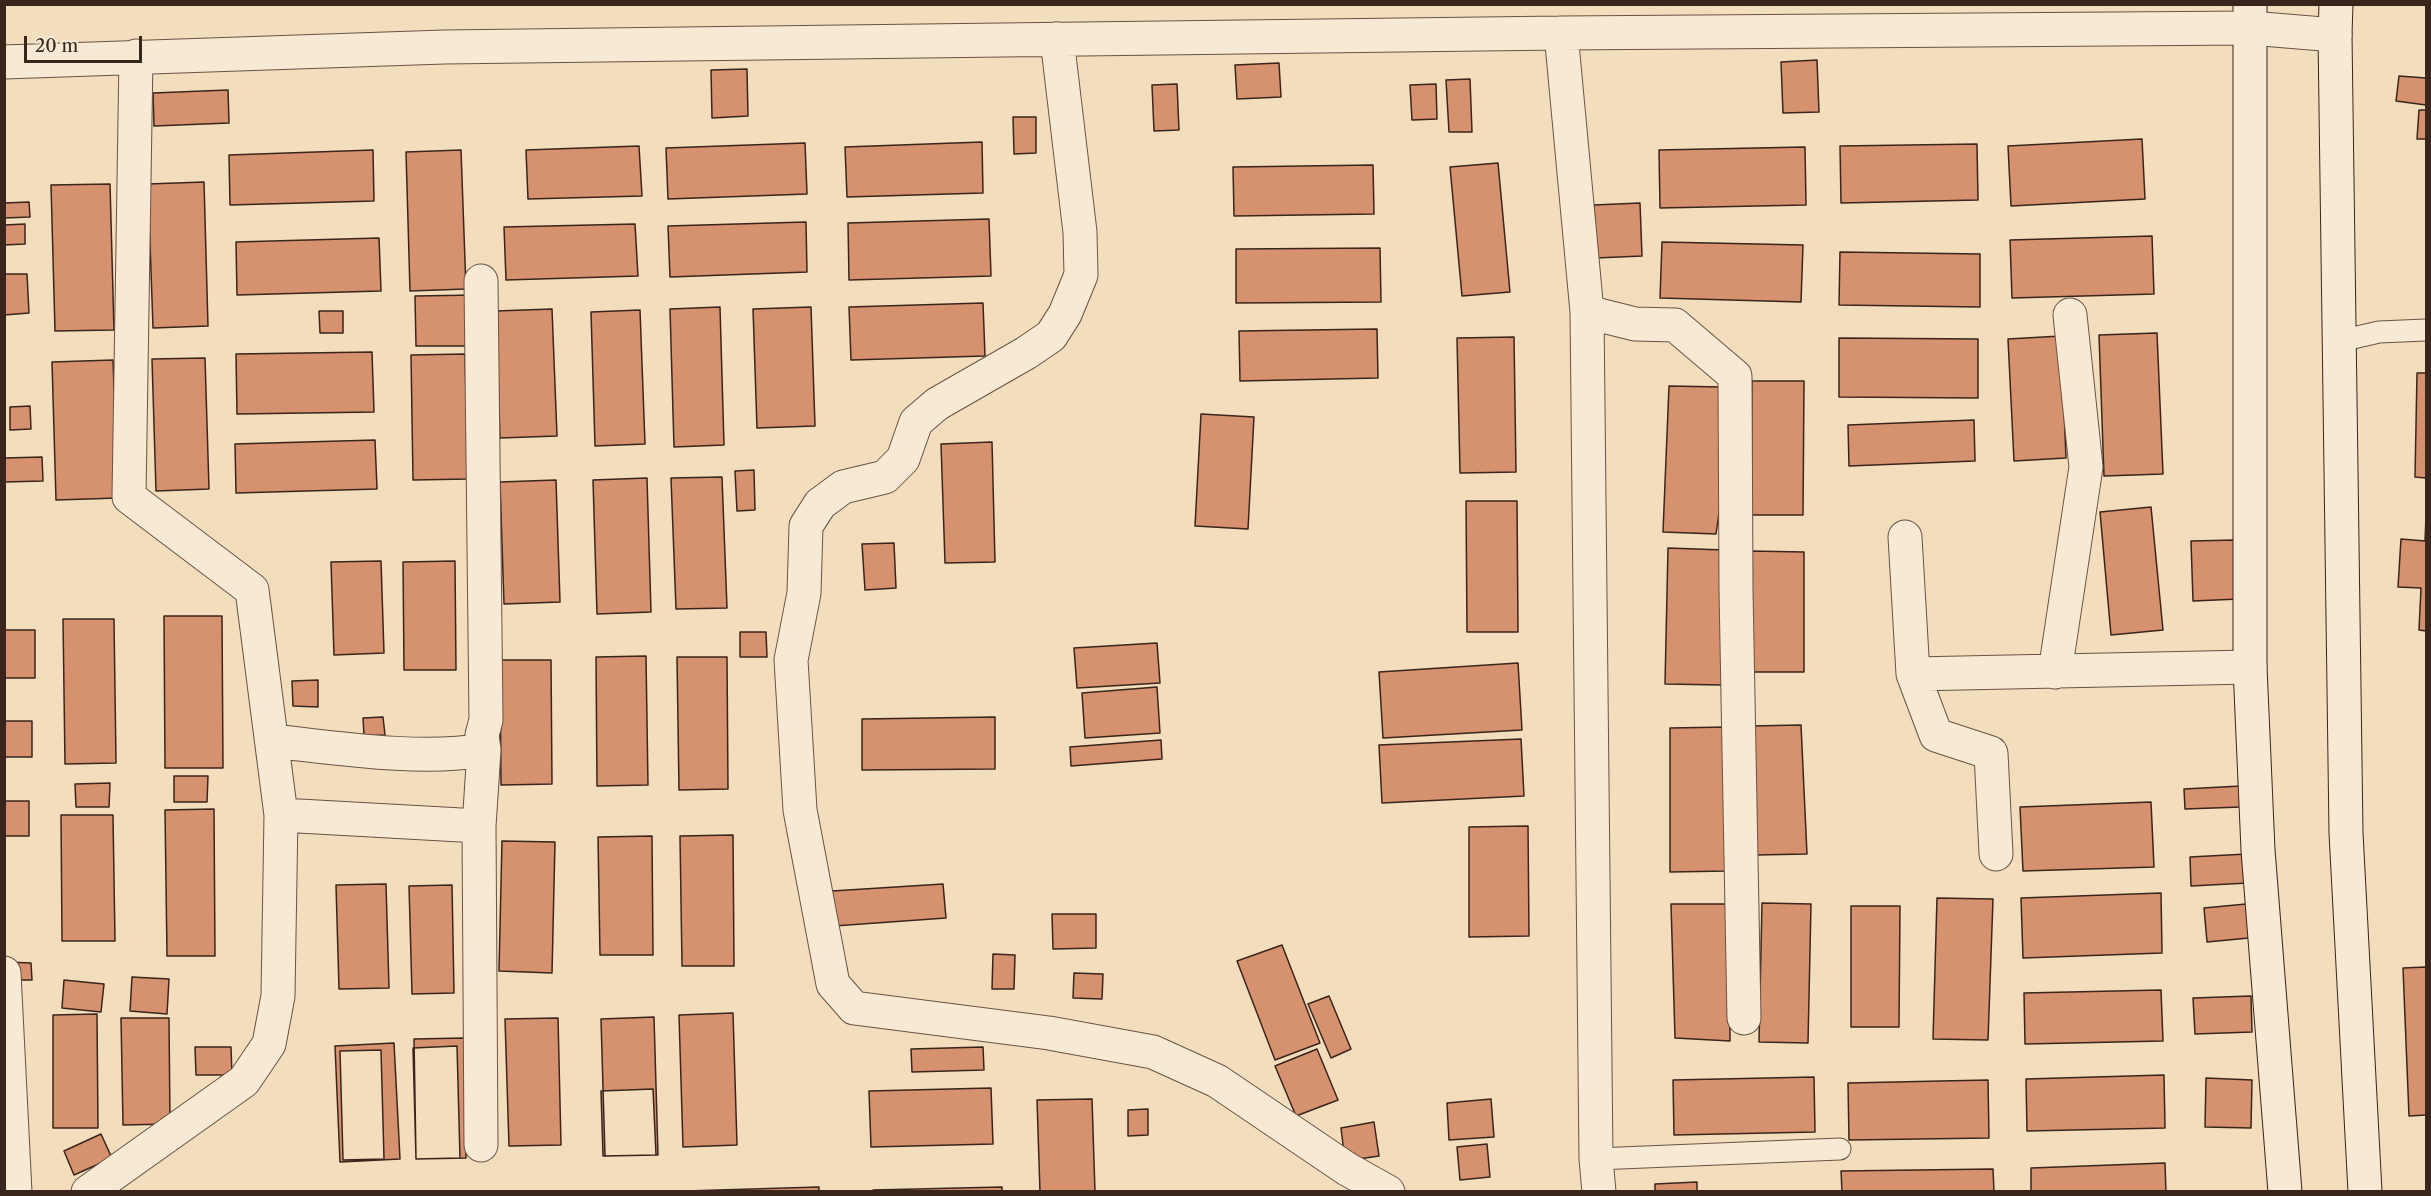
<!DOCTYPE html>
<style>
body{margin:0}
#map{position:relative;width:2431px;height:1196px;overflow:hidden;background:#f2ddbd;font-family:"Libre Caslon Text",serif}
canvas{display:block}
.frame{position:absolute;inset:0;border:6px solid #3a251c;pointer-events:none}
.scale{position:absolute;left:24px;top:36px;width:118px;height:27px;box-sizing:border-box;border:3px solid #3a251c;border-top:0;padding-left:8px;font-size:18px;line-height:21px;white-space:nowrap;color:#3a251c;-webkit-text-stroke:4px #f7e9d4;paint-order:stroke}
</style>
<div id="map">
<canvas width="2431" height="1196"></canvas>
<div class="frame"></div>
<div class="scale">20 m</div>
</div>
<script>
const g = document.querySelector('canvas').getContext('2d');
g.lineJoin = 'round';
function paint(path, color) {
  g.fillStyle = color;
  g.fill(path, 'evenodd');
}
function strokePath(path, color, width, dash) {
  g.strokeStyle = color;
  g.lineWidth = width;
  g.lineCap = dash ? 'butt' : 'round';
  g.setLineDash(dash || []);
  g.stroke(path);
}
const building = new Path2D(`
 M1817 60 1819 112 1783 113 1781 62Z
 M1279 63 1281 97 1237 99 1235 65Z
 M747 69 748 116 712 118 711 70Z
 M2399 76 2426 78V105L2396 101Z
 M1470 79 1472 132H1449L1446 80Z
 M1177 84 1179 130 1154 131 1152 85Z
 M1436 84 1437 119 1412 120 1410 85Z
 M228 90 229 123 154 126 153 93Z
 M2419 110H2426V139H2417Z
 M1013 117H1036V153L1014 154Z
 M2142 139 2145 199 2011 206 2008 146Z
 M982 142 983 193 847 197 845 147Z
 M805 143 807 194 668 199 666 148Z
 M1977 144 1978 200 1841 203 1840 146Z
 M639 146 642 196 528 199 526 150Z
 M1805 147 1806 205 1660 208 1659 150Z
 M373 150 374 201 230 205 229 155Z
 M461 150 466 289 410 291 406 152Z
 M1498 163 1510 292 1462 296 1450 167Z
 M1373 165 1374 214 1234 216 1233 167Z
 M204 182 208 326 153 328 148 184Z
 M110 184 114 330 55 331 51 185Z
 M29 202 30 217 4 218V203Z
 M1640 203 1642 256 1596 258 1594 205Z
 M989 219 991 276 849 280 848 223Z
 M806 222 807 272 670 277 668 226Z
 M25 224V244L4 245V225Z
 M635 224 638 276 506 280 504 227Z
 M2152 236 2154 294 2012 298 2010 240Z
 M379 238 381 291 237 295 236 242Z
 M1662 242 1803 245 1801 302 1660 298Z
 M1380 248 1381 302 1236 303V249Z
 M1840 252 1980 254V307L1839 305Z
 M4 274H27L29 313 4 315Z
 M475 295V346H416L415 296Z
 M983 303 985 356 851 360 849 307Z
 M720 307 724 445 674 447 670 309Z
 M811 307 815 426 757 428 753 309Z
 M552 309 557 436 500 438 496 311Z
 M640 310 645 444 595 446 591 312Z
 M319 311H343V333H320Z
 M1377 329 1378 378 1240 381 1239 331Z
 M2157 333 2163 474 2104 476 2099 335Z
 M2061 336 2066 458 2014 461 2008 339Z
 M1514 337 1516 472 1460 473 1457 338Z
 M1839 338 1978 339V398L1839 397Z
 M372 352 374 412 237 414 236 354Z
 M465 354 468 479 413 480 411 355Z
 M205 358 209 489 156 491 152 359Z
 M113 360 118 498 56 500 52 362Z
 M2417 373H2426V478L2415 477Z
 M1752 381H1804L1803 515H1751Z
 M1669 386 1722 387 1726 465 1716 534 1663 532Z
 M30 406 31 429 10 430V407Z
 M1201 414 1254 417 1248 529 1195 526Z
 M1974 420 1975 461 1849 466 1848 425Z
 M375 440 377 489 236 493 235 444Z
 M992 442 995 562 945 563 941 444Z
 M42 457 43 481 4 482V458Z
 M754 470 755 510 737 511 735 471Z
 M722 477 727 608 676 609 671 478Z
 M647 478 651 612 597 614 593 480Z
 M556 480 560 602 504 604 500 482Z
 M1466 501H1517L1518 632H1467Z
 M2151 507 2163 630 2111 635 2100 512Z
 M2426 516V631L2419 630 2421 588 2398 587 2401 539 2425 541Z
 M2236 540 2239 599 2193 601 2191 541Z
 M894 543 896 588 865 590 862 544Z
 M1668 548 1724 550 1722 685 1665 684Z
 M1749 551 1804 552V672H1749Z
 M381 561 384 653 334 655 331 562Z
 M455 561 456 670H404L403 562Z
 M164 616H222L223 768H165Z
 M63 619H114L116 763 65 764Z
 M4 630H35V678H4Z
 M740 632H766L767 657H740Z
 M1157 643 1160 683 1077 688 1074 648Z
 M646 656 648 785 597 786 596 657Z
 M677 657H727L728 789 679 790Z
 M500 660H551L552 784 501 785Z
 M1518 663 1522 730 1383 738 1379 672Z
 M318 680V707L293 706 292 681Z
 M1157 687 1160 733 1085 738 1082 693Z
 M383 717 385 735 364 736 363 718Z
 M995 717V769L862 770V719Z
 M4 721H32V757H4Z
 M1801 725 1807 854 1756 855 1751 726Z
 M1728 727 1727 871 1670 872V728Z
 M1521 739 1524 796 1382 803 1379 745Z
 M1161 740 1162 759 1071 766 1070 747Z
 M174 776H208L207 802H174Z
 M110 783 109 807H76L75 784Z
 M2241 786V807L2185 809 2184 789Z
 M4 801H29V836H4Z
 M2151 802 2154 867 2023 871 2020 807Z
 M214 809 215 956H167L165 810Z
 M61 815H113L115 941H62Z
 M1528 826 1529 936 1469 937V827Z
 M733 835 734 966H682L680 836Z
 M652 836 653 955H600L598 837Z
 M502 841 555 842 552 973 499 971Z
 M2247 854 2248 883 2191 886 2190 857Z
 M386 884 389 988 339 989 336 885Z
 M943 884 946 918 834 926 832 891Z
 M452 885 454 993 412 994 409 886Z
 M2161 893 2162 953 2023 958 2021 898Z
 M1937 898 1993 899 1988 1040 1933 1039Z
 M1762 903 1811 904 1808 1043 1759 1042Z
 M1671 904H1729L1730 1041 1675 1038Z
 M2246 904 2249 938 2207 942 2204 908Z
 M1851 906H1900L1899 1027H1851Z
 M1052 914H1096V948L1053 949Z
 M1282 945 1320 1043 1275 1060 1237 961Z
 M993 954 1015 955 1014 989H992Z
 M6 962 31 963 32 980H6Z
 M2426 967V1115L2409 1116 2403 968Z
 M1074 973 1103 974 1102 999 1073 998Z
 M132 977 169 979 167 1014 130 1011Z
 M64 980 104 984 101 1012 62 1008Z
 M2161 990 2163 1041 2025 1044 2024 993Z
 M1329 996 1351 1049 1331 1058 1308 1004Z
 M2251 996 2252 1032 2195 1034 2193 998Z
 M733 1013 737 1145 683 1147 679 1015Z
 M97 1014 98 1128H53V1015Z
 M654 1017 658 1155 605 1156 601 1019Z
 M121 1018H169L170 1124 123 1125Z
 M558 1018 561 1145 509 1146 505 1019Z
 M464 1038 466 1158 416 1159 414 1039Z
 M394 1043 400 1159 340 1162 335 1046Z
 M457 1046 460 1158 416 1159 413 1048Z
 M195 1047H231L232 1075H196Z
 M983 1047 984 1070 912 1072 911 1049Z
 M1317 1049 1338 1100 1296 1116 1275 1066Z
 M381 1050 384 1159 343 1160 340 1051Z
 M2164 1075 2165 1128 2027 1131 2026 1079Z
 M1814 1077 1815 1132 1674 1135 1673 1080Z
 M2206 1078 2252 1080 2251 1128 2205 1127Z
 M1988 1080 1989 1138 1849 1140 1848 1083Z
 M991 1088 993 1144 871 1147 869 1091Z
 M653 1089 656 1155 603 1156 601 1091Z
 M1092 1099 1095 1192H1040L1037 1100Z
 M1491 1099 1494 1137 1449 1140 1447 1103Z
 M1148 1109V1135L1128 1136V1110Z
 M1374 1122 1379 1156 1345 1161 1341 1128Z
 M101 1134 112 1158 74 1175 64 1151Z
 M1487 1144 1490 1177 1460 1180 1457 1147Z
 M2165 1163 2166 1192H2031V1168Z
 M1993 1169 1994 1192H1842L1841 1171Z
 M1697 1182V1192H1655V1184Z
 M819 1187V1192H685V1191Z
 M1002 1187V1192H873V1190Z`);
const lane = new Path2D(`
 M2340 341 2379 332 2426 330
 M1596 1159 1840 1149`);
const street = new Path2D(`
 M1561 33 1587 312 1596 1159 1599 1192
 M1057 39 1080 232 1081 275 1065 314 1051 336 1026 353 937 404 916 422 903 459 885 477 843 487 820 504 806 526 804 593 791 660 800 810 833 984 854 1008 1049 1033 1153 1052 1217 1081 1347 1169 1388 1192
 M4 62 444 47 1561 33 2250 28 2335 35
 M1587 312 1635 324 1675 325 1735 376 1736 590 1744 1018
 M1905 537 1913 674 1936 735 1991 753 1996 854
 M2055 672 2086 467 2070 315
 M1913 674 2250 667
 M273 741C338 748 420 761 484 750L482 735 486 720 481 281
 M281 815 479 826
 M4 973 15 1192
 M481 1145 479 826 484 750
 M88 1192 244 1081 269 1044 278 996 281 815 252 590 129 497 136 56`);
const secondary = new Path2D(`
 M2250 4V667L2258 850 2285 1192
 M2336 4 2335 35 2346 833 2365 1192`);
paint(building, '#d6916f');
strokePath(building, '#3a251c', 1.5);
strokePath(lane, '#685344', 23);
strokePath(street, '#685344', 35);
strokePath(secondary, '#3a251c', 35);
strokePath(lane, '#f7e9d4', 21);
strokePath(street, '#f7e9d4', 33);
strokePath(secondary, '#f7e9d4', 33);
</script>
